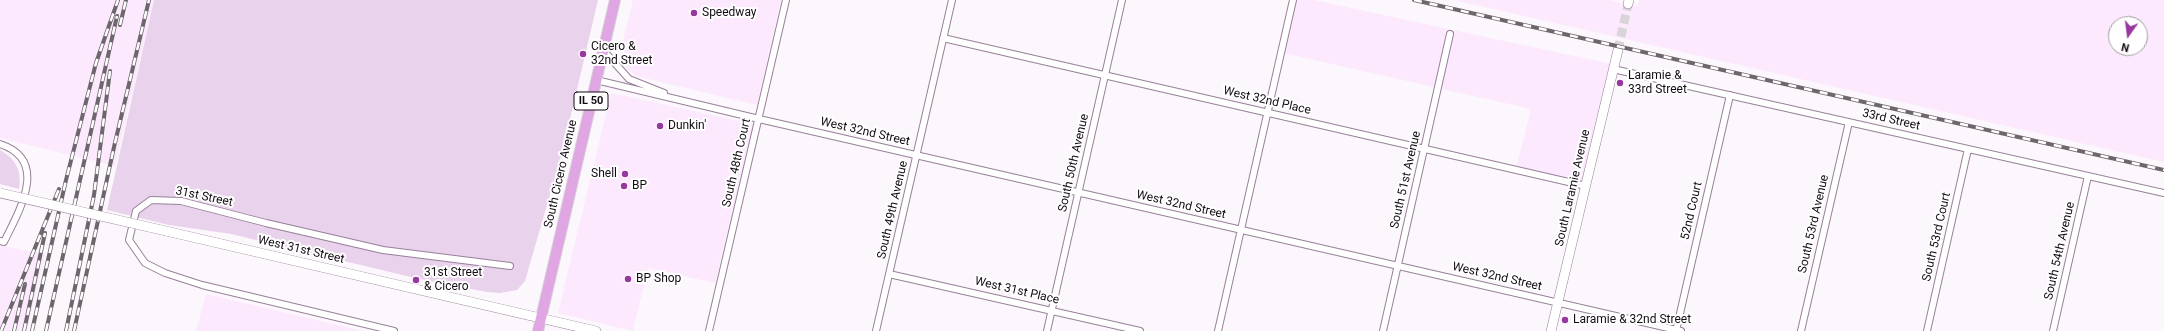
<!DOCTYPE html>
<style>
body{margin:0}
#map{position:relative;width:2164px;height:331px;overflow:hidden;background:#fcf7fc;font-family:Roboto,sans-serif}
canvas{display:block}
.north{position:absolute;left:2108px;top:16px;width:40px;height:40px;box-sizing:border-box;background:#fff;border:1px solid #a19ea1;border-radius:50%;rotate:194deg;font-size:11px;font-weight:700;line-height:16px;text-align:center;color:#140c14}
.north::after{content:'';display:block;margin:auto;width:14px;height:18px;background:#9737a0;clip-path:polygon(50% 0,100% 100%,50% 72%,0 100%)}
</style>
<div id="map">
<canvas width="2164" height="331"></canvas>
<div class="north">N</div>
</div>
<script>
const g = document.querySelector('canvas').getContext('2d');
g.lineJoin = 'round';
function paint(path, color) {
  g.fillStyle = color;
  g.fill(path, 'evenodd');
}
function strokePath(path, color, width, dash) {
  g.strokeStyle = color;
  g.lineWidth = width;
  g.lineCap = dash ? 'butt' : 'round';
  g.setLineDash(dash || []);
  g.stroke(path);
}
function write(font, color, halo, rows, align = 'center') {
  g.font = font + ' Roboto,sans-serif';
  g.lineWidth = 4;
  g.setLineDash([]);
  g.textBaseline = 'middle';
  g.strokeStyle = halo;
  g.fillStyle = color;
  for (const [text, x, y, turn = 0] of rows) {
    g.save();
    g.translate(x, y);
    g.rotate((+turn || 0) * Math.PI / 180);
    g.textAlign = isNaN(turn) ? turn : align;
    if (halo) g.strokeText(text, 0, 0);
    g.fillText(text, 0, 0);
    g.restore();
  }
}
const built = new Path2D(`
 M0 0H154L115 166 0 138Z
 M633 0H781L757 105 636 76 626 67 622 45Z
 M1295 0H1314L1611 64 1584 183 1516 168 1531 109 1283 53Z
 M1454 0H1609L1637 7 1639 0H2164V162ZM2116 24H2140V48H2116Z
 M611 93 753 124 715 283 648 268 633 331 558 313Z
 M0 245 45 255 27 331H0Z
 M206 294 363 331H196Z`);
const green = new Path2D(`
 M154 0H598L562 153 525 281 517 290 500 293 487 292 415 278 231 234 169 225 107 210Z
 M0 150C16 159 22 171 19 189L0 184Z`);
const secondaryTunnel = new Path2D(`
 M1618 50 1628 4`);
const street = new Path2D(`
 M943 38 1586 186
 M603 50 629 79 664 93
 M1613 69 2164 193
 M596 80 759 119 1681 331
 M0 144C50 160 19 211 4 242L0 241
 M889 274 1140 331
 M394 331 202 285 165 273 145 263 129 240 136 211 151 200 181 201 266 223 383 250 510 266
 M709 331 786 0
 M876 331 952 0
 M1047 331 1122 0
 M1218 331 1293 0
 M1383 331 1450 34
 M1676 331 1730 95
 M1801 331 1849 122
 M1927 331 1968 149
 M2053 331 2088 176`);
const secondary = new Path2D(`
 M1628 4 1629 0
 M166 231 596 331
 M1551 331 1618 50`);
const primary = new Path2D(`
 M538 331 615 0`);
const rail = new Path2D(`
 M1414 0 2164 170
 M120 25 126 0
 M1 331 59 189
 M14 331 25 284
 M24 331 45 233
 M32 331 66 180 96 63 118 0
 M46 331 117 16
 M66 331 94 195 110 71
 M74 331 114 147 149 0`);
const secondaryBridge = new Path2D(`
 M0 193 166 231`);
const markers = [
 [694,13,4,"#9737a0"],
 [583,54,4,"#9737a0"],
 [1620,83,4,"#9737a0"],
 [660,126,4,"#9737a0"],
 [625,174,4,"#9737a0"],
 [624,186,4,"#9737a0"],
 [628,279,4,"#9737a0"],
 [416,280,4,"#9737a0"],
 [1565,320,4,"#9737a0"]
];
const shields = [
 [591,101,34]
];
const shieldNames = [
 ["IL 50",591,101]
];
const poiNames = [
 ["Speedway",702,13],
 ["Cicero &",591,47],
 ["32nd Street",591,61],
 ["Laramie &",1628,76],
 ["33rd Street",1628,90],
 ["Dunkin'",668,126],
 ["Shell",617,174,"right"],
 ["BP",632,186],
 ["31st Street",424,273],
 ["& Cicero",424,287],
 ["BP Shop",636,279],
 ["Laramie & 32nd Street",1573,320]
];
const streetNames = [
 ["West 32nd Place",1267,101,13],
 ["33rd Street",1891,120,13],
 ["West 32nd Street",865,132,13],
 ["South 48th Court",737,163,-77],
 ["South 50th Avenue",1074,163,-77],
 ["South Cicero Avenue",561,174,-77],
 ["South 51st Avenue",1406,180,-77],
 ["South Laramie Avenue",1573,188,-77],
 ["31st Street",204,197,12],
 ["West 32nd Street",1181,205,13],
 ["South 49th Avenue",893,210,-77],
 ["52nd Court",1692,211,-77],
 ["South 53rd Avenue",1814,224,-77],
 ["South 53rd Court",1937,237,-77],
 ["West 31st Street",301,250,13],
 ["South 54th Avenue",2060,251,-77],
 ["West 32nd Street",1497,277,13],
 ["West 31st Place",1017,291,13]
];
paint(built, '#fce9fd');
paint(green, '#e9d2eb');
strokePath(secondaryTunnel, '#d9d4d9', 9, [9, 4.5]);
strokePath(street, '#978099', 8);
strokePath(secondary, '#978099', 10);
strokePath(primary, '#d5d3d5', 12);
strokePath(street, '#fff', 6);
strokePath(secondary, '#fff', 9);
strokePath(primary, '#dfa6e3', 10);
strokePath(rail, '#6d666d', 4);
strokePath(rail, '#fff', 2.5, [8]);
strokePath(secondaryBridge, '#978099', 10, []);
strokePath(secondaryBridge, '#fff', 9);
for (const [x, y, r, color] of markers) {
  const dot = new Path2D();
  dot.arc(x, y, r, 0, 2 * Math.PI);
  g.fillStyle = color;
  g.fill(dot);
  strokePath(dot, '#fff', 1.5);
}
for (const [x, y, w] of shields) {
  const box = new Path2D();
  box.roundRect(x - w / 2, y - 9, w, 18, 3);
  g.fillStyle = '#fff';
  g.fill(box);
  strokePath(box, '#140c14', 1);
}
write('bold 11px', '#140c14', null, shieldNames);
write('12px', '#140c14', '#fff', poiNames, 'left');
write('12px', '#140c14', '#fff', streetNames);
</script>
